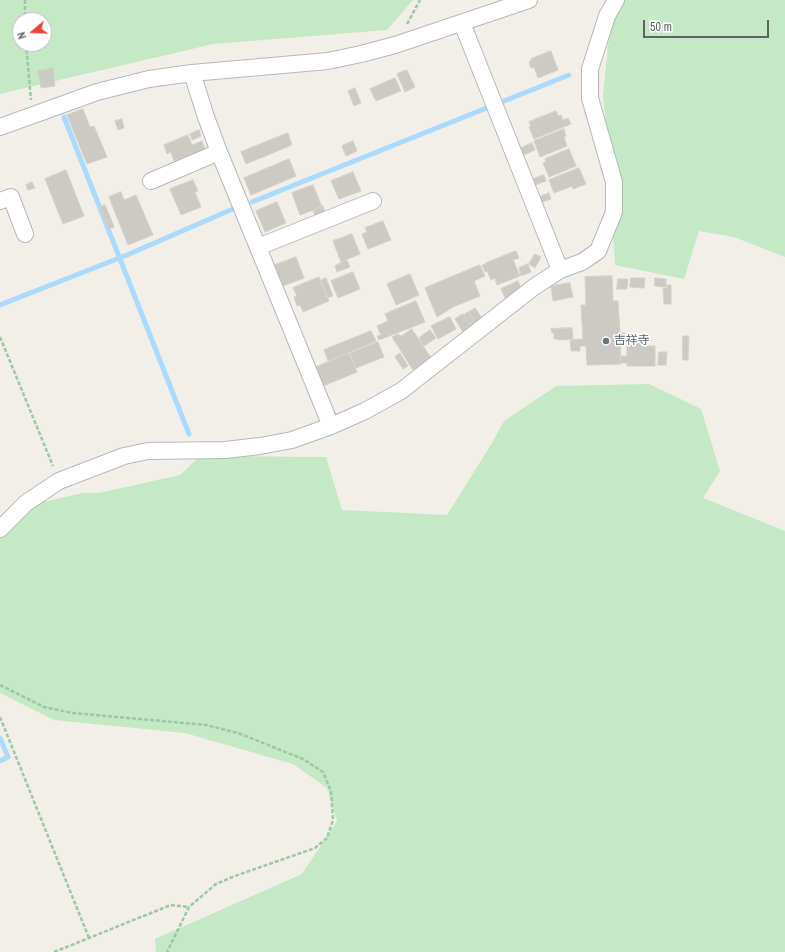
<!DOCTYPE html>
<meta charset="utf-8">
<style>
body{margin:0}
#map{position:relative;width:785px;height:952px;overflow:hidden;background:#f1efe8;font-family:"Archivo Narrow",sans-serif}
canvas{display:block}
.north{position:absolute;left:12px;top:12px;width:40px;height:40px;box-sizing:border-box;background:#fff;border:1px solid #bfc1c3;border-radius:50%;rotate:251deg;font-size:11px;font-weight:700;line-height:16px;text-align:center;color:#5f6368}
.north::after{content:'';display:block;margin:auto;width:14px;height:18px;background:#ea4335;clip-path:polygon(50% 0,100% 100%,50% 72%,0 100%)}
.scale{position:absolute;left:643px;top:20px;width:126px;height:18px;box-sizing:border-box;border:2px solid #5f6368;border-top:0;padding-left:5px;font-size:12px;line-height:14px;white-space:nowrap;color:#5f6368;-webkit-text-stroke:3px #fff;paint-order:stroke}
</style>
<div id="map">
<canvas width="785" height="952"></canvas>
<div class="north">N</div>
<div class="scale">50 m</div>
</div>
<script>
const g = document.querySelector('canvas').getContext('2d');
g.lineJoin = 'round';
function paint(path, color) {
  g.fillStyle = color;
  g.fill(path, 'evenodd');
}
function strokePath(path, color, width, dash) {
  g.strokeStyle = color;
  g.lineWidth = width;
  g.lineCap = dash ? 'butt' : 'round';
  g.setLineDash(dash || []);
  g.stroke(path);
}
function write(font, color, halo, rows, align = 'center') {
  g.font = font + ' "Archivo Narrow","Noto Sans JP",sans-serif';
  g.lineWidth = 3;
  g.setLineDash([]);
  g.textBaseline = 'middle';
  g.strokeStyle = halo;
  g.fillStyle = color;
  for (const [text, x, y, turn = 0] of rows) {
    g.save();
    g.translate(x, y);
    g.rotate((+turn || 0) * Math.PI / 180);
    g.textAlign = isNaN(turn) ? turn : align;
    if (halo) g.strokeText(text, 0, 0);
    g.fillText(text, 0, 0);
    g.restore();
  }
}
const green = new Path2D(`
 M0 0H413L387 30 213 44 0 94ZM20 20H44V44H20Z
 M619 0H785V257L734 237 699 231 684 279 615 265 606 125 603 96 611 15Z
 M649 384 701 409 720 471 703 498 785 531V952H156L155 939 302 874 337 821 327 788 293 764 185 733 54 720 0 693V521L13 509 83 493H99L180 475 200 456 326 457 342 510 447 515 492 443 504 421 556 386Z`);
const stream = new Path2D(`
 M64 117 189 434
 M252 202 569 75
 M0 305 127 255 235 208
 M0 738 8 757 0 761`);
const building = new Path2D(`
 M551 51 558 70 538 78 534 67 531 68 529 62 531 61V59Z
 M53 68 55 86 41 88 38 71Z
 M407 70 415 87 405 92 397 74Z
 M395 78 401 91 376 101 370 89Z
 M355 88 361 103 354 106 348 91Z
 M83 109 90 127 94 126 107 157 87 164 67 115Z
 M556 111 558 116 561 115 563 120 568 118 571 124 534 139 529 127 531 126 529 122Z
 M122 119 124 128 118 130 115 121Z
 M564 129 566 136 564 137 567 146 540 157 534 141Z
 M199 130 201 136 192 140 190 134Z
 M288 133 292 145 246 164 241 152Z
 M188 135 192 145 202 141 205 149 174 161 171 152 167 154 164 145Z
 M353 141 357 151 346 156 342 146Z
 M532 143 535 150 524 155 521 148Z
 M569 149 576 166 549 177 543 163 546 162 545 159Z
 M289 159 296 176 251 195 244 178Z
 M579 168 586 184 573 189 572 186 554 193 549 180Z
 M66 170 84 216 63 224 45 179Z
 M353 172 361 191 339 199 331 181Z
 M544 175 546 181 535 185 533 179Z
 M193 180 198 191 195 192 201 207 181 215 170 189Z
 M32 182 35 188 28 190 26 185Z
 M313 185 322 207 300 215 292 193Z
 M121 192 124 200 136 195 153 235 128 245 109 197Z
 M549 193 551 199 542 202 540 197Z
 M277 202 286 223 265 232 256 211Z
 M105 205 111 219 105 221 100 207Z
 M323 206 325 212 315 216 313 210Z
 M111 219 114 227 109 229 106 221Z
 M383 221 391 240 368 249 362 234 367 232 365 228Z
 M352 234 360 254 341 262 333 241Z
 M516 251 519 258 513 260 520 276 497 285 495 278 491 280 487 271 485 272 482 265 486 264V263Z
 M535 254 541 257 535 268 529 264Z
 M296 257 304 278 283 286 275 265Z
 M347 260 350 267 337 272 335 266Z
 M528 264 531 272 521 276 519 268Z
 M480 265 485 276 474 281 480 296 453 307 437 317 425 288Z
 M353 272 360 289 338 298 331 281Z
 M410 274 419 295 396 305 387 284Z
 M612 276 613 301H618L620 333H625V340H620L621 364 587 365 586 346H580V351H571L570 340 583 339 581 305H586L585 277Z
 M319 277 329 301 303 312 300 305 297 306 294 297 297 296 293 288Z
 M326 278 333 296 327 298 320 281Z
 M631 278H645L644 288 630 287Z
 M655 278 666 279V287L655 286Z
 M618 279H628L627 289H617Z
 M518 281 522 290 505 298 501 289Z
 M570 283 573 297 553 301 551 286Z
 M667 285H671V304H664L663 288H667Z
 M416 301 425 322 379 340 377 336 381 335 377 326 388 321 385 314Z
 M475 308 482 318 475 322 469 312Z
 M468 312 475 322 471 325 464 315Z
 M463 314 471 326 463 332 455 319Z
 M450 317 456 329 438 339 431 326Z
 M572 328 573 339 558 340V339H554V333H552L551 329Z
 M412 329 431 358 413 370 392 337 398 334 401 336Z
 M430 330 436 338 424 346 419 338Z
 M371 331 376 341 328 361 324 350Z
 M683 336H689L688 360H683Z
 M378 342 384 357 356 368 350 353Z
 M636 343H646V346H655V366H627V363H621V356H627V345H636Z
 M659 352H667L666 365H658Z
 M349 353 357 372 323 386 316 367Z
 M400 353 408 366 403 369 395 357Z`);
const path = new Path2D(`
 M25 0V20
 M407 24 420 0
 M26 44 31 100
 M0 337 53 466
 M0 685 44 707 73 713 206 725 238 733 303 759 323 772 331 791 333 820 327 838 315 848 235 876 216 884 189 907 167 952
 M0 717 89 938
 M54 952 171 905 189 907`);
const minor = new Path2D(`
 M462 23 560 270
 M192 73 206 117 219 152 331 426
 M0 127 97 92 149 79 192 73 328 61 361 54 395 45 529 0
 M151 181 219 152
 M0 201 11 197 25 234
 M258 247 373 201
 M0 529 26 503 59 481 124 456 148 451 225 450 260 446 292 440 331 426 365 411 401 391 534 287 560 270 582 262 598 251 614 212V182L590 98V69L607 16 616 0`);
const markers = [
 [606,341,4,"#6b7280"]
];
const worshipNames = [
 ["吉祥寺",614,341]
];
paint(green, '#c5e8c5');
strokePath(stream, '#aadaff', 5);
paint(building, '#cccac5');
strokePath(building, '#d6d1c6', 1);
strokePath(minor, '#b5b8bc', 18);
strokePath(path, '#9cc7a9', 2.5, [4, 2]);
strokePath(minor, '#fff', 16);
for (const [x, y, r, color] of markers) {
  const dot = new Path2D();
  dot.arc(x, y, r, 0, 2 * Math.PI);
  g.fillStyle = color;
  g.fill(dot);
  strokePath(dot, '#fff', 1.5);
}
write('12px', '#5b616d', '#fff', worshipNames, 'left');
</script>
